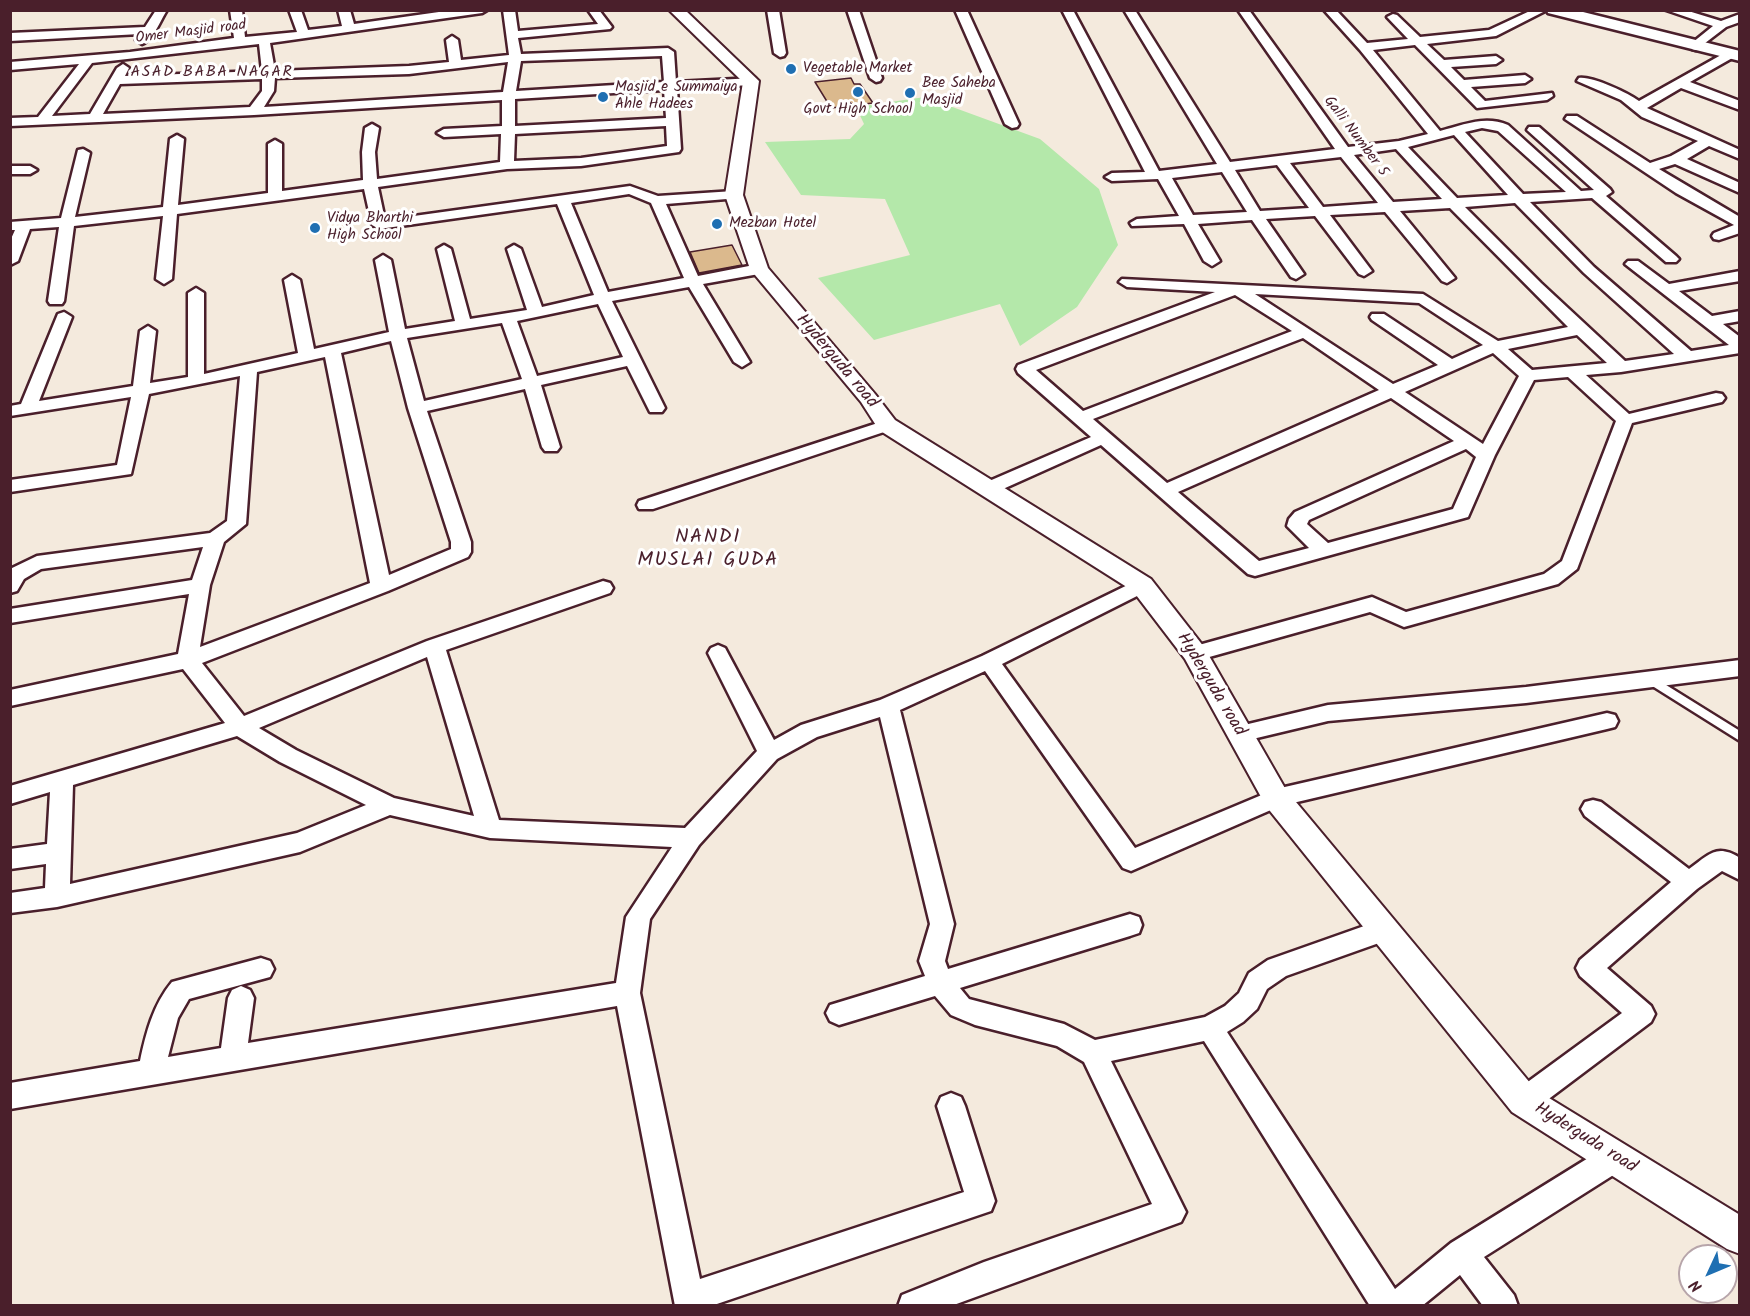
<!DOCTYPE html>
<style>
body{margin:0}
#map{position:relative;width:1750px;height:1316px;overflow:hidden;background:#f4eadd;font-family:Kalam,sans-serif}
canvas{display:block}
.frame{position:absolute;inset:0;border:12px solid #4a1f2b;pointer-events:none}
.north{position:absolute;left:1678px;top:1244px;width:60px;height:60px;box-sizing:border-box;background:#fff;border:2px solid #b7a5aa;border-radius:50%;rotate:226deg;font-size:16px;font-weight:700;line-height:24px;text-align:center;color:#4a1f2b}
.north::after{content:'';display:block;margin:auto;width:21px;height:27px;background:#1f6fb2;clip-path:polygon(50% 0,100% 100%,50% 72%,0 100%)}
</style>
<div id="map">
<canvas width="1750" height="1316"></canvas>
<div class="frame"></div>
<div class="north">N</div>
</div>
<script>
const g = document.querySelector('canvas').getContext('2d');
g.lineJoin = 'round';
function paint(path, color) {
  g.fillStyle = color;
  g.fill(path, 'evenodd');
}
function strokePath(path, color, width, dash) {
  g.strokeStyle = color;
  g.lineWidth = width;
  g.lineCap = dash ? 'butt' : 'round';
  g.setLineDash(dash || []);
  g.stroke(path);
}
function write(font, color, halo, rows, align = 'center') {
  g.font = font + ' Kalam,sans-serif';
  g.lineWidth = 6;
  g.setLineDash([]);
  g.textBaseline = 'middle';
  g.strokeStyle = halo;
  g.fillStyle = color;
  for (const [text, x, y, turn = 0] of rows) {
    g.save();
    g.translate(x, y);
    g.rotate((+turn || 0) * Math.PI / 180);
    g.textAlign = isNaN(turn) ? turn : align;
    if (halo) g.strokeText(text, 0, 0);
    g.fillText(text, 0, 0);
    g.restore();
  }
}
const green = new Path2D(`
 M925 97 1040 139 1099 189 1118 245 1077 307 1020 346 1000 304 874 340 818 278 910 255 885 199 801 195 765 142 850 139 864 124 856 107Z`);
const building = new Path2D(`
 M851 78 854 84H860L873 103 831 108 815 82Z
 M732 245 742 265 699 273 690 252Z`);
const service = new Path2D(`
 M1650 675 1740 731V741L1646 682 1645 679 1646 676Z`);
const minor = new Path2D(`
 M156 10H167C160 21 154 39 142 44L136 40 140 34 10 41V33L145 27Z
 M230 10H242L245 37 297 32 289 10H301L308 30 342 26 338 10H350L354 24 453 10H487L482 13 270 43 275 71 409 66 449 62 446 40 452 36 458 40 461 60 509 55 503 10H515L518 31 598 24 588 10H599L612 27 610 29 518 38 521 54 668 48 674 52 676 82 755 78 757 81 755 84 751 85 677 89 681 149 679 152 581 166 507 169 378 187 385 220 630 186 658 196 734 191 741 195 739 198 666 204 698 276 759 264 767 269 759 274 703 284 750 362 742 367 734 362 689 287 612 301 665 408 662 412H650L627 366 541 385 560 447 557 451H545L542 447 525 389 427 411 471 542V552L468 557 388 591 202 663 244 716 427 641 603 581 610 583 613 588 610 593 446 650 499 820 685 828 757 751 708 653 711 648 718 645 725 648 774 740 801 725 880 700 982 656 1142 578 1149 580 1152 585 1149 590 1002 664 1135 848 1276 789 1607 713 1615 715 1618 721 1615 727 1607 729 1280 806 1131 871 1123 868 985 671 900 710 954 924 945 961 948 969 1130 914 1139 917 1142 925 1139 933 1130 936 960 988 969 999 1064 1024 1095 1040 1205 1017 1225 1006 1239 993 1249 973 1268 960 1384 919 1393 922 1396 930 1393 938 1286 976 1267 989 1257 1009 1243 1022 1227 1032 1395 1289 1451 1243 1606 1147 1616 1143 1626 1147 1630 1157 1626 1167 1484 1257 1514 1295 1518 1306H1483L1460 1275 1422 1306H1370L1204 1041 1111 1061 1181 1202 1186 1212 1181 1222 951 1306H898L902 1295 984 1262 1152 1204 1084 1062 1057 1046 975 1025 951 1015 935 996 839 1025 830 1021 826 1013 830 1005 925 976 919 961 930 924 880 717 817 737 777 759 699 845 650 919 640 993 700 1279 964 1192 937 1106 941 1097 951 1093 961 1097 965 1106 995 1201 991 1211 711 1306H675L617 1006 10 1109V1083L140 1061C146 1033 153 1005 172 982L261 958 270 961 274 969 270 977 189 999 178 1018 168 1057 221 1048 228 998 232 990 241 986 250 990 254 998 248 1043 616 983 626 917 672 847 490 838 390 815 300 852 57 907 10 913V893L45 888 46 864 10 869V849L47 844 50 792 10 804V786L225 723 183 669 10 706V690L178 654 189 594 10 623V609L192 580 203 547 41 569 24 579 17 591 10 593V569L37 556 210 533 227 521 240 376 149 394 131 474 10 492V480L117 465 131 397 10 416V406L21 404 58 314 64 312 72 317 39 401 133 386 140 331 148 326 156 331 150 383 188 377V293L196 288 204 293V374L298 353 284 280 292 275 300 280 314 349 389 332 375 260 383 255 391 260 405 329 455 321 437 249 444 245 451 249 470 319 527 310 507 249 514 245 521 249 542 307 594 295 557 204 379 229 372 225 364 189 177 214 172 279 164 284 156 279 163 216 74 226 64 301 62 304H50L48 301 59 227 30 229 18 261 10 265V241L15 230H10V222L61 218 78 150 83 149 90 153 75 217 163 207 170 139 177 135 184 139 178 205 268 193V144L275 140 282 144V191L363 180 362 152 365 128 372 124 379 128 375 152 377 179 500 162 501 134 444 137 437 133 444 129 502 126V100L254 115 10 126V118L38 117 79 64 10 70V62L130 52 234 38ZM259 44 262 71 125 76 129 68 123 64 117 68 90 114 52 116 92 63ZM662 56 664 82 516 91 521 61ZM508 62 503 92 264 107 274 91 275 78 409 74ZM262 79V91L250 107 103 114 120 84ZM664 90 666 118 515 126V99ZM666 126 667 146 581 158 514 161 515 134ZM629 194 651 203 684 278 608 292 571 203ZM598 304 623 357 537 376 517 321ZM502 323 522 379 424 401 407 338ZM391 341 408 408 451 542V549L389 575 341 353ZM325 357 370 583 200 647 210 585 224 542 246 524 257 372ZM427 657 474 816 394 798 296 750 259 728ZM237 736 280 762 366 805 297 833 70 884 73 785Z
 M767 10H779L786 53 784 56 780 57 774 53Z
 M847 10H859L882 78 880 81 876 82 870 78Z
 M955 10H967L1019 124 1017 127 1012 128 1005 124Z
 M1062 10H1073L1159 171 1217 164 1124 10H1135L1230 162 1335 149 1238 10H1249L1348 147 1399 141 1428 134 1360 50 1324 10H1336L1367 43 1408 39 1387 17 1393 14 1397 15 1420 37 1489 30 1532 10H1547L1496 36 1427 44 1444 60 1496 56 1502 60 1496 64 1451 67 1464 80 1525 75 1531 79 1525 83 1471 87 1485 101 1552 93 1553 96 1547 100 1477 108 1415 45 1373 50 1440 131C1463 125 1485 115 1508 125L1581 191 1594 190 1527 130 1529 127H1539L1610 189 1612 192 1606 196 1676 256 1679 259 1676 262H1666L1592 198 1530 202 1594 267 1691 351 1729 345 1625 264 1628 261H1638L1669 284 1740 271V281L1679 291 1712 316 1740 311V321L1723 324 1740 337V353L1621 372 1586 375 1629 414 1716 393 1722 394 1725 398 1722 402 1632 423 1577 569 1558 584 1404 627 1370 612 1195 661 1188 658 1185 653 1188 648 1372 597 1406 612 1544 574 1562 561 1616 421 1568 377 1534 380 1495 455 1468 517 1255 576 1248 574 1101 445 994 493H980L978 489 980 485 1091 437 1018 373 1016 369 1018 365 1215 292 1127 287 1119 282 1122 279 1423 294 1498 341 1568 327 1450 208 1400 211 1455 278 1447 283 1442 281 1385 212 1330 215 1372 271 1364 276 1359 274 1315 216 1266 219 1304 274 1296 279 1291 277 1252 220 1198 224 1220 261 1212 266 1204 261 1184 224 1132 226 1130 223 1137 219 1179 216 1158 179 1112 181 1105 177 1112 173 1145 172ZM1482 128 1498 131 1566 192 1523 194 1465 132ZM1454 135 1508 195 1457 198 1408 147ZM1396 149 1442 199 1393 202 1354 155ZM1341 157 1378 203 1323 207 1290 163ZM1277 165 1309 208 1260 211 1235 170ZM1222 172 1247 212 1193 215 1172 178ZM1515 203 1584 273 1674 354 1625 361 1541 283 1465 207ZM1255 294 1419 303 1483 345 1452 359 1384 314H1372L1370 317 1372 320 1438 365 1393 384ZM1235 295 1292 331 1083 411 1036 370ZM1577 335 1607 363 1532 370 1508 349ZM1303 338 1379 390 1167 483 1093 419ZM1493 353 1519 376 1483 444 1405 392ZM1391 398 1454 441 1295 512 1289 519 1287 526 1309 548 1259 561 1178 492ZM1466 449 1476 457 1453 509 1328 543 1307 524 1309 520Z
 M1666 10H1685L1721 21 1740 14V22L1726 27 1696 50 1692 49V43L1713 26Z
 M1730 50 1736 54 1734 57 1690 82 1740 101V110L1681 88 1647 108 1740 150V159L1709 146 1687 159 1740 183V193L1675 164 1659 169 1740 217V233L1719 240 1714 239 1712 236 1714 233 1734 225 1676 193 1565 119 1567 116H1577L1650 163 1671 156 1698 141 1642 117 1621 100 1577 81 1579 78C1592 76 1628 93 1639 101Z
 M10 166H30L37 170 30 174H10Z
 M887 420 893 421 896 425 893 429 653 509H639L637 505 639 501Z
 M1740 660V676L1526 703 1328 721 1240 742 1232 740 1229 734 1232 728 1240 726 1328 705 1526 687Z
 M1593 800 1601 802 1689 869C1709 855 1716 843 1740 858V880L1722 871 1697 889 1607 968 1651 1006 1655 1014 1651 1022 1534 1110 1524 1114 1514 1110 1510 1101 1514 1092 1622 1013 1580 976 1576 968 1580 960 1671 882 1585 816 1581 809 1585 802Z`);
const tertiary = new Path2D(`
 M669 10H685L759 81 743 195 768 268 875 394 895 420 1151 579 1204 647 1286 790 1536 1090 1740 1215V1254L1727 1249 1512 1112 1266 806 1185 659 1133 591 879 430 861 402 750 269 725 195 743 82Z`);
const secondary = new Path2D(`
 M1547 10H1575L1740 51V61L1548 13Z`);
const markers = [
 [791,69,6,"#1f6fb2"],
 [858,92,6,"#1f6fb2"],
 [910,93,6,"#1f6fb2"],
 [603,97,6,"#1f6fb2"],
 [717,224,6,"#1f6fb2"],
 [315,228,6,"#1f6fb2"]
];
const farStreetnames = [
 ["Omer Masjid road",191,33,-7],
 ["Galli Number 5",1355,137,53]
];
const farPoinames = [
 ["Vegetable Market",803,69],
 ["Bee Saheba",922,84],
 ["Masjid",922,101],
 ["Masjid e Summaiya",615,88],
 ["Ahle Hadees",615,105],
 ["Govt High School",858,110,"center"],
 ["Vidya Bharthi",327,219],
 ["High School",327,236],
 ["Mezban Hotel",729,224]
];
const farNeighbourhoodnames = [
 ["ASAD BABA NAGAR",212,73]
];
const streetNames = [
 ["Hyderguda road",836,362,50],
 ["Hyderguda road",1210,685,59],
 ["Hyderguda road",1585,1139,32]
];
const neighbourhoodNames = [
 ["NANDI",708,539],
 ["MUSLAI GUDA",708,562]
];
paint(green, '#b4e8aa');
paint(building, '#dbb98d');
strokePath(building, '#4a1f2b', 1.5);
strokePath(service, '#4a1f2b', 5);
strokePath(minor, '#4a1f2b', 5);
strokePath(tertiary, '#4a1f2b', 4);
strokePath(secondary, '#4a1f2b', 5);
paint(service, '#fff');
paint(minor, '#fff');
paint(tertiary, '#fff');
paint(secondary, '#fff');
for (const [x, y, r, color] of markers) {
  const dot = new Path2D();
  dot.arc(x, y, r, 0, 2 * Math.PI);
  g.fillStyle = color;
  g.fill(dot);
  strokePath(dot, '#fff', 2);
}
write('15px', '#4a1f2b', '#fff', farStreetnames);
write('15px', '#4a1f2b', '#fff', farPoinames, 'left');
g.letterSpacing = '1.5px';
write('16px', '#4a1f2b', '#fff', farNeighbourhoodnames);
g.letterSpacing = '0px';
write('18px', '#4a1f2b', '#fff', streetNames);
g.letterSpacing = '1.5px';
write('20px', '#4a1f2b', '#fff', neighbourhoodNames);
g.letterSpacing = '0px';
</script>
